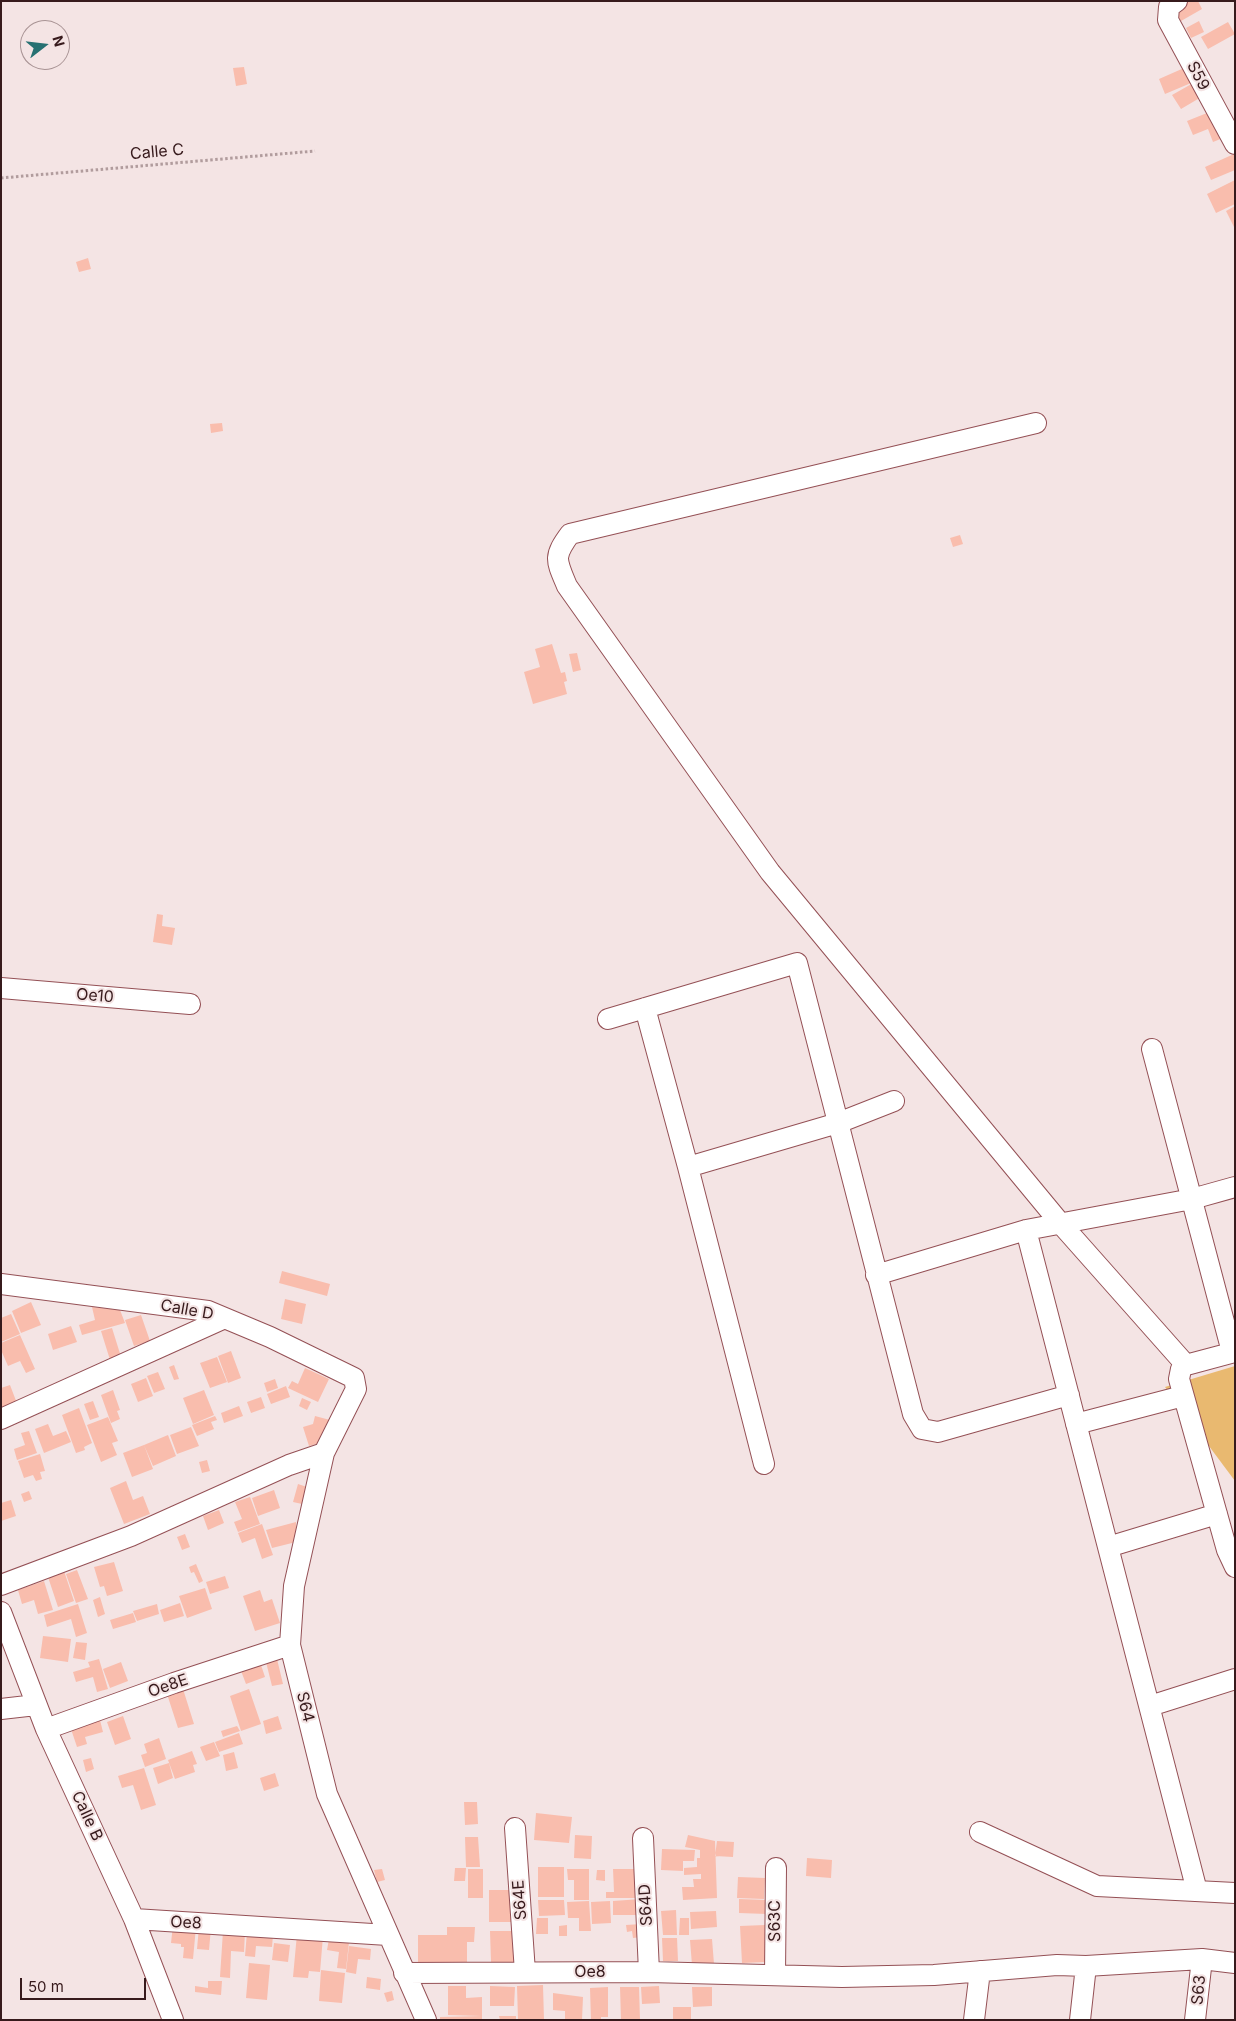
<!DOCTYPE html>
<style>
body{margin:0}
#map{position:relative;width:1236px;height:2021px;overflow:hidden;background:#f4e4e4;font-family:Inter,sans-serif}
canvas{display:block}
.frame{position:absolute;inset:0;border:2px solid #371a1c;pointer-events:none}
.north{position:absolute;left:20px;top:20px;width:50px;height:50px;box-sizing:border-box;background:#f4e4e4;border:1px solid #a89394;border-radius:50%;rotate:74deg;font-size:14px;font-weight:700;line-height:20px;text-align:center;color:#371a1c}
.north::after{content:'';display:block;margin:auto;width:18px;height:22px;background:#277172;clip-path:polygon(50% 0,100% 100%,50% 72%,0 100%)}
.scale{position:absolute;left:20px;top:1978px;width:126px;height:22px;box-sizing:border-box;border:2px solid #371a1c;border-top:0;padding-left:6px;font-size:15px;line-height:18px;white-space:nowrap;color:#371a1c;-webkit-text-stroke:4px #f4e4e4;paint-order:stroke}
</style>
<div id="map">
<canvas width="1236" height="2021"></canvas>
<div class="frame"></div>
<div class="north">N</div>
<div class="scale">50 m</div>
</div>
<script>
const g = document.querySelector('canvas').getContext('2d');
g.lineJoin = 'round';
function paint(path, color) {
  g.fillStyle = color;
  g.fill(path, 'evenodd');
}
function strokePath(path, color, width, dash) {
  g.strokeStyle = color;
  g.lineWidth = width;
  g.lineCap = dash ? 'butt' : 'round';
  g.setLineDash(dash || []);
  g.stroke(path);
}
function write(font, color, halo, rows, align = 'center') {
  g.font = font + ' Inter,sans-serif';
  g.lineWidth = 4;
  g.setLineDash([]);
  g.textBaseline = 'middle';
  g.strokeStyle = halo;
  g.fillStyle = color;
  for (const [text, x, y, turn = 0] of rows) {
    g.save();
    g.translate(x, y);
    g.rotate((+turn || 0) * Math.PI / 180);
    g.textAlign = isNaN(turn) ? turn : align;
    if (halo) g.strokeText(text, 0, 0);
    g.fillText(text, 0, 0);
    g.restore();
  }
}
const green = new Path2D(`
 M1235 1366V1481L1165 1387Z`);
const building = new Path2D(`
 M1187 1H1198L1202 9 1181 21 1174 9Z
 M1199 21 1204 32 1191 38 1186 28Z
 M1228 22 1235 34 1208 49 1201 37Z
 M244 67 247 84 236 86 233 68Z
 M1184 68 1191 83 1165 94 1159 79Z
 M1195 82 1203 96 1181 109 1172 95Z
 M1212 111 1223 138 1213 142 1208 129 1193 135 1187 121Z
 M1234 154 1235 170 1211 180 1205 167Z
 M1235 180V204L1216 213 1207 194Z
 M1235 206V229L1226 211Z
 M88 258 91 269 79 272 76 262Z
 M222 423 223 431 211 433 210 424Z
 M960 535 963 544 953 547 950 538Z
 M552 644 561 673 565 672 567 681 564 682 567 694 533 704 524 672 540 667 535 649Z
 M577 653 581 670 573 672 569 654Z
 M157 914 163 915 162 926 175 928 172 945 153 942Z
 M282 1271 330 1284 327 1296 279 1283Z
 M285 1299 306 1304 302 1324 281 1319Z
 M31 1302 41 1325 21 1333 12 1311Z
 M92 1307 120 1310 125 1323 82 1335 79 1325 95 1320Z
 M11 1314 20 1334 1 1342V1318Z
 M141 1315 150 1341 134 1346 125 1320Z
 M71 1326 77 1342 53 1350 48 1334Z
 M112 1328 122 1360 111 1363 101 1331Z
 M20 1335 35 1369 26 1373 20 1361 8 1366 1 1350V1343Z
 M231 1351 241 1378 228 1383 218 1356Z
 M217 1357 227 1382 210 1388 200 1363Z
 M174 1365 179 1379 174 1380 169 1367Z
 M305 1368 329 1379 318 1402 288 1388 292 1381 298 1384Z
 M158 1372 165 1389 154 1393 147 1376Z
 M146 1378 153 1396 138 1402 131 1384Z
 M275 1379 278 1388 267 1392 264 1383Z
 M10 1385 18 1406 1 1412V1388Z
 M286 1386 290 1397 271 1404 267 1394Z
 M113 1390 120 1410 117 1411 120 1419 111 1423 101 1395Z
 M204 1390 214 1415 193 1424 183 1398Z
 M261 1397 265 1408 251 1413 247 1402Z
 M302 1398 311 1402 307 1410 299 1406Z
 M93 1401 99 1417 90 1420 84 1404Z
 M239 1406 243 1416 224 1423 221 1413Z
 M79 1408 92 1443 84 1447 85 1450 76 1453 62 1415Z
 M215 1416 217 1420 211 1422 214 1429 197 1436 192 1425Z
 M315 1416 330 1420 323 1442 309 1446 303 1427 313 1424Z
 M108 1417 118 1441 112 1443 117 1455 101 1462 87 1425Z
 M48 1424 53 1436 66 1431 71 1442 44 1453 35 1429Z
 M191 1427 199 1446 177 1454 170 1435Z
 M29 1431 37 1453 17 1460 14 1449 25 1445 21 1433Z
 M168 1435 176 1456 153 1466 144 1445Z
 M144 1445 153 1469 132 1477 123 1453Z
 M40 1454 45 1471 40 1472 42 1479 36 1481 33 1475 24 1478 18 1461Z
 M207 1460 210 1471 202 1473 199 1462Z
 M126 1481 133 1500 143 1496 150 1514 124 1524 110 1488Z
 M298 1484 307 1487 302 1504 293 1502Z
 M274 1490 280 1508 258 1516 252 1498Z
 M29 1491 32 1499 24 1502 21 1494Z
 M250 1497 260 1524 238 1532 234 1522 242 1519 235 1502Z
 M11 1500 16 1516 1 1521V1503Z
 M219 1510 224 1523 208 1530 203 1516Z
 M296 1522V1542L272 1548 266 1530Z
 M262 1524 273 1555 262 1559 255 1538 242 1543 238 1533Z
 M185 1534 190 1547 182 1550 177 1537Z
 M114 1562 123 1591 107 1596 104 1586 100 1587 94 1567Z
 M196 1564 203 1581 199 1583 194 1572 191 1573 189 1567Z
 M77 1570 88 1599 76 1603 66 1574Z
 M64 1571 74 1601 58 1607 48 1577Z
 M225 1576 229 1588 210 1594 206 1582Z
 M44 1581 53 1610 38 1614 34 1600 22 1604 18 1590Z
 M205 1588 212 1609 187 1618 179 1596Z
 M260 1590 264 1602 272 1599 280 1623 255 1631 243 1596Z
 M100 1597 105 1614 98 1617 93 1600Z
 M180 1603 184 1616 164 1622 160 1610Z
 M78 1604 87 1633 76 1637 71 1619 47 1627 44 1615Z
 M157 1604 159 1614 137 1621 133 1611Z
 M133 1613 136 1622 113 1629 110 1620Z
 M43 1636 71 1639 68 1662 40 1658Z
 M76 1642 87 1643 85 1660 73 1658Z
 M258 1656 265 1677 246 1684 238 1663Z
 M99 1659 108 1689 97 1692 93 1677 76 1682 73 1672 90 1667 88 1662Z
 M277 1659 283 1684 272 1686 266 1662Z
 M121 1662 128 1681 110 1688 103 1669Z
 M183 1689 194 1724 178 1728 167 1694Z
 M249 1689 261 1724 241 1731 230 1696Z
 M123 1716 131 1739 115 1745 107 1722Z
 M278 1716 282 1729 266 1734 263 1721Z
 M100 1720 103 1732 85 1737 87 1744 77 1747 71 1729Z
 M237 1726 240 1731 223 1737 221 1731Z
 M239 1733 243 1744 219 1752 215 1742Z
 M159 1738 166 1759 145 1767 141 1755 147 1753 144 1744Z
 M214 1742 220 1756 206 1761 200 1747Z
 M192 1751 197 1764 193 1765 195 1772 175 1779 168 1760Z
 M234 1752 238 1768 226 1771 223 1755Z
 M91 1758 94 1769 86 1772 83 1760Z
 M169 1763 173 1778 158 1784 153 1768Z
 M144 1768 156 1805 141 1810 133 1785 122 1788 118 1776Z
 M275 1773 279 1786 264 1791 260 1778Z
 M464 1802H477L478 1824 465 1825Z
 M536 1813 572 1817 569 1843 534 1840Z
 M575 1835 592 1836 591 1859 574 1858Z
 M688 1835 715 1841 717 1898 683 1900 682 1887H694L693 1879H701V1874L684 1875V1868L697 1867V1858H700V1850L685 1847Z
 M465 1837H478L480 1867H466Z
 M717 1841 734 1842 733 1857 715 1856Z
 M662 1849 695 1850 694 1861H683V1871L661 1870Z
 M807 1858 832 1860 831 1878 806 1876Z
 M538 1867H564V1897H538Z
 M455 1868H466L465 1881H454Z
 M382 1869 385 1880 377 1882 374 1870Z
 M468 1869H483V1898H468Z
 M567 1869H589V1900H574V1880H568Z
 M613 1869H640V1898H606V1892H614Z
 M597 1870H605V1881L596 1880Z
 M738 1877 765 1878 764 1899 737 1898Z
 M489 1890H513V1922H489Z
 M641 1899V1915H613V1901Z
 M739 1899 767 1900V1914L739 1913Z
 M538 1900H564L565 1915 539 1916Z
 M589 1901 591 1931H579V1918H568L567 1902Z
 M610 1901 611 1923 592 1924 591 1902Z
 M676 1910 677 1935H663L661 1911Z
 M716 1911 717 1927 691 1929 690 1912Z
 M537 1918H548V1934H536Z
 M680 1918H689V1935H679Z
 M641 1924 642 1937 633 1938 632 1931 627 1932 626 1925Z
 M173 1925 196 1927 193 1959 183 1958 184 1947H181V1944L171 1943Z
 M567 1925V1936H559V1926Z
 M765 1925 766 1962 742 1963 740 1926Z
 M199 1927 211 1928 209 1950 197 1949Z
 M447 1927H475L474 1942H467V1963H418V1935H447Z
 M223 1931 245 1932 244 1952 231 1951 230 1978 220 1977Z
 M490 1931H516V1962H491Z
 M247 1932 273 1935 272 1947 256 1946 255 1957 245 1956Z
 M297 1934 323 1936 320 1972 309 1971 308 1978 293 1977Z
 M662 1938H677L678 1961H663Z
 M329 1939 349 1942 346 1969 337 1968 339 1952 327 1950Z
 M712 1939 714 1964 692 1965 690 1940Z
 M274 1943 290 1945 288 1962 272 1960Z
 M349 1946 371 1949 370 1960 358 1959 356 1974 346 1972Z
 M249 1963 270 1965 267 2000 246 1998Z
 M321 1970 345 1973 342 2003 319 2001Z
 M367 1977 381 1979 380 1990 366 1988Z
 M208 1981H222L221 1995 195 1992V1986L208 1988Z
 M543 1985 544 2020H518L517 1986Z
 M448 1986H466V1998L482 1997V2016L448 2015Z
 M490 1986 515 1987 514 2006H490Z
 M659 1986 660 2003 642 2004 641 1987Z
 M608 1987V2017H601V2020H591L590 1988Z
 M620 1987H639L640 2020H621Z
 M692 1987H712V2006L693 2007Z
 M392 1991 394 2000 387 2002 384 1993Z
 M553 1993 583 1997 582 2020H565V2011L553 2010Z
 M673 2007H691V2020H673Z
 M482 2016V2020H440V2017Z
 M499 2016H516V2020H500Z`);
const path = new Path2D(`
 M1 178 315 151`);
const minor = new Path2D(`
 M1177 1 1169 7 1168 20 1235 144
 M1036 423 570 534C553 557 556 560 567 586L770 872 1061 1224 1186 1365
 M1 988 190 1004
 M645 1008 688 1167 764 1464
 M608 1019 797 963 913 1414 922 1429 938 1432 1069 1395
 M1152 1049 1232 1352
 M688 1167 838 1123 894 1101
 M1026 1230 1197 1891
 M876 1275 1026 1230 1192 1199 1235 1187
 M1 1284 208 1311 270 1337 354 1378 356 1389 324 1453 294 1586 290 1645 327 1794 426 2020
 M1235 1352 1186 1365 1181 1369 1179 1379 1227 1550 1235 1567
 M1 1419 225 1318
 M1076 1424 1183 1396
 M1108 1547 1217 1514
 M1 1585 131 1536 289 1465 324 1453
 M1 1612 46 1729 134 1919 173 2020
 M1150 1706 1235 1679
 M1 1709 36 1705
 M46 1729 174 1683 290 1645
 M515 1828 525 1972
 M980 1832 1097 1886 1235 1893
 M643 1838 649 1972
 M134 1919 388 1935
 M404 1973 649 1972 842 1977 934 1975 1057 1965 1086 1966 1202 1959 1235 1963
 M775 1975 776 1868
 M974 2020 980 1971
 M1080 2020 1086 1966
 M1195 2020 1202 1959`);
const streetNames = [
 ["S59",1198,76,62],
 ["Calle C",157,152,-5],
 ["Oe10",95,996,5],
 ["Calle D",187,1310,10],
 ["Oe8E",168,1686,-19],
 ["S64",305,1707,76],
 ["Calle B",87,1816,65],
 ["S64E",520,1900,-94],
 ["S64D",646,1905,-93],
 ["S63C",775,1921,-90],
 ["Oe8",186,1923,3],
 ["Oe8",590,1972],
 ["S63",1199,1990,-84]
];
paint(green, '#e9b970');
paint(building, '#f9bdad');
strokePath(minor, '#945055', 22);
strokePath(path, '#b19c9d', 3, [2.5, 2.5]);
strokePath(minor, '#fff', 20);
write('16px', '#371a1c', '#f4e4e4', streetNames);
</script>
